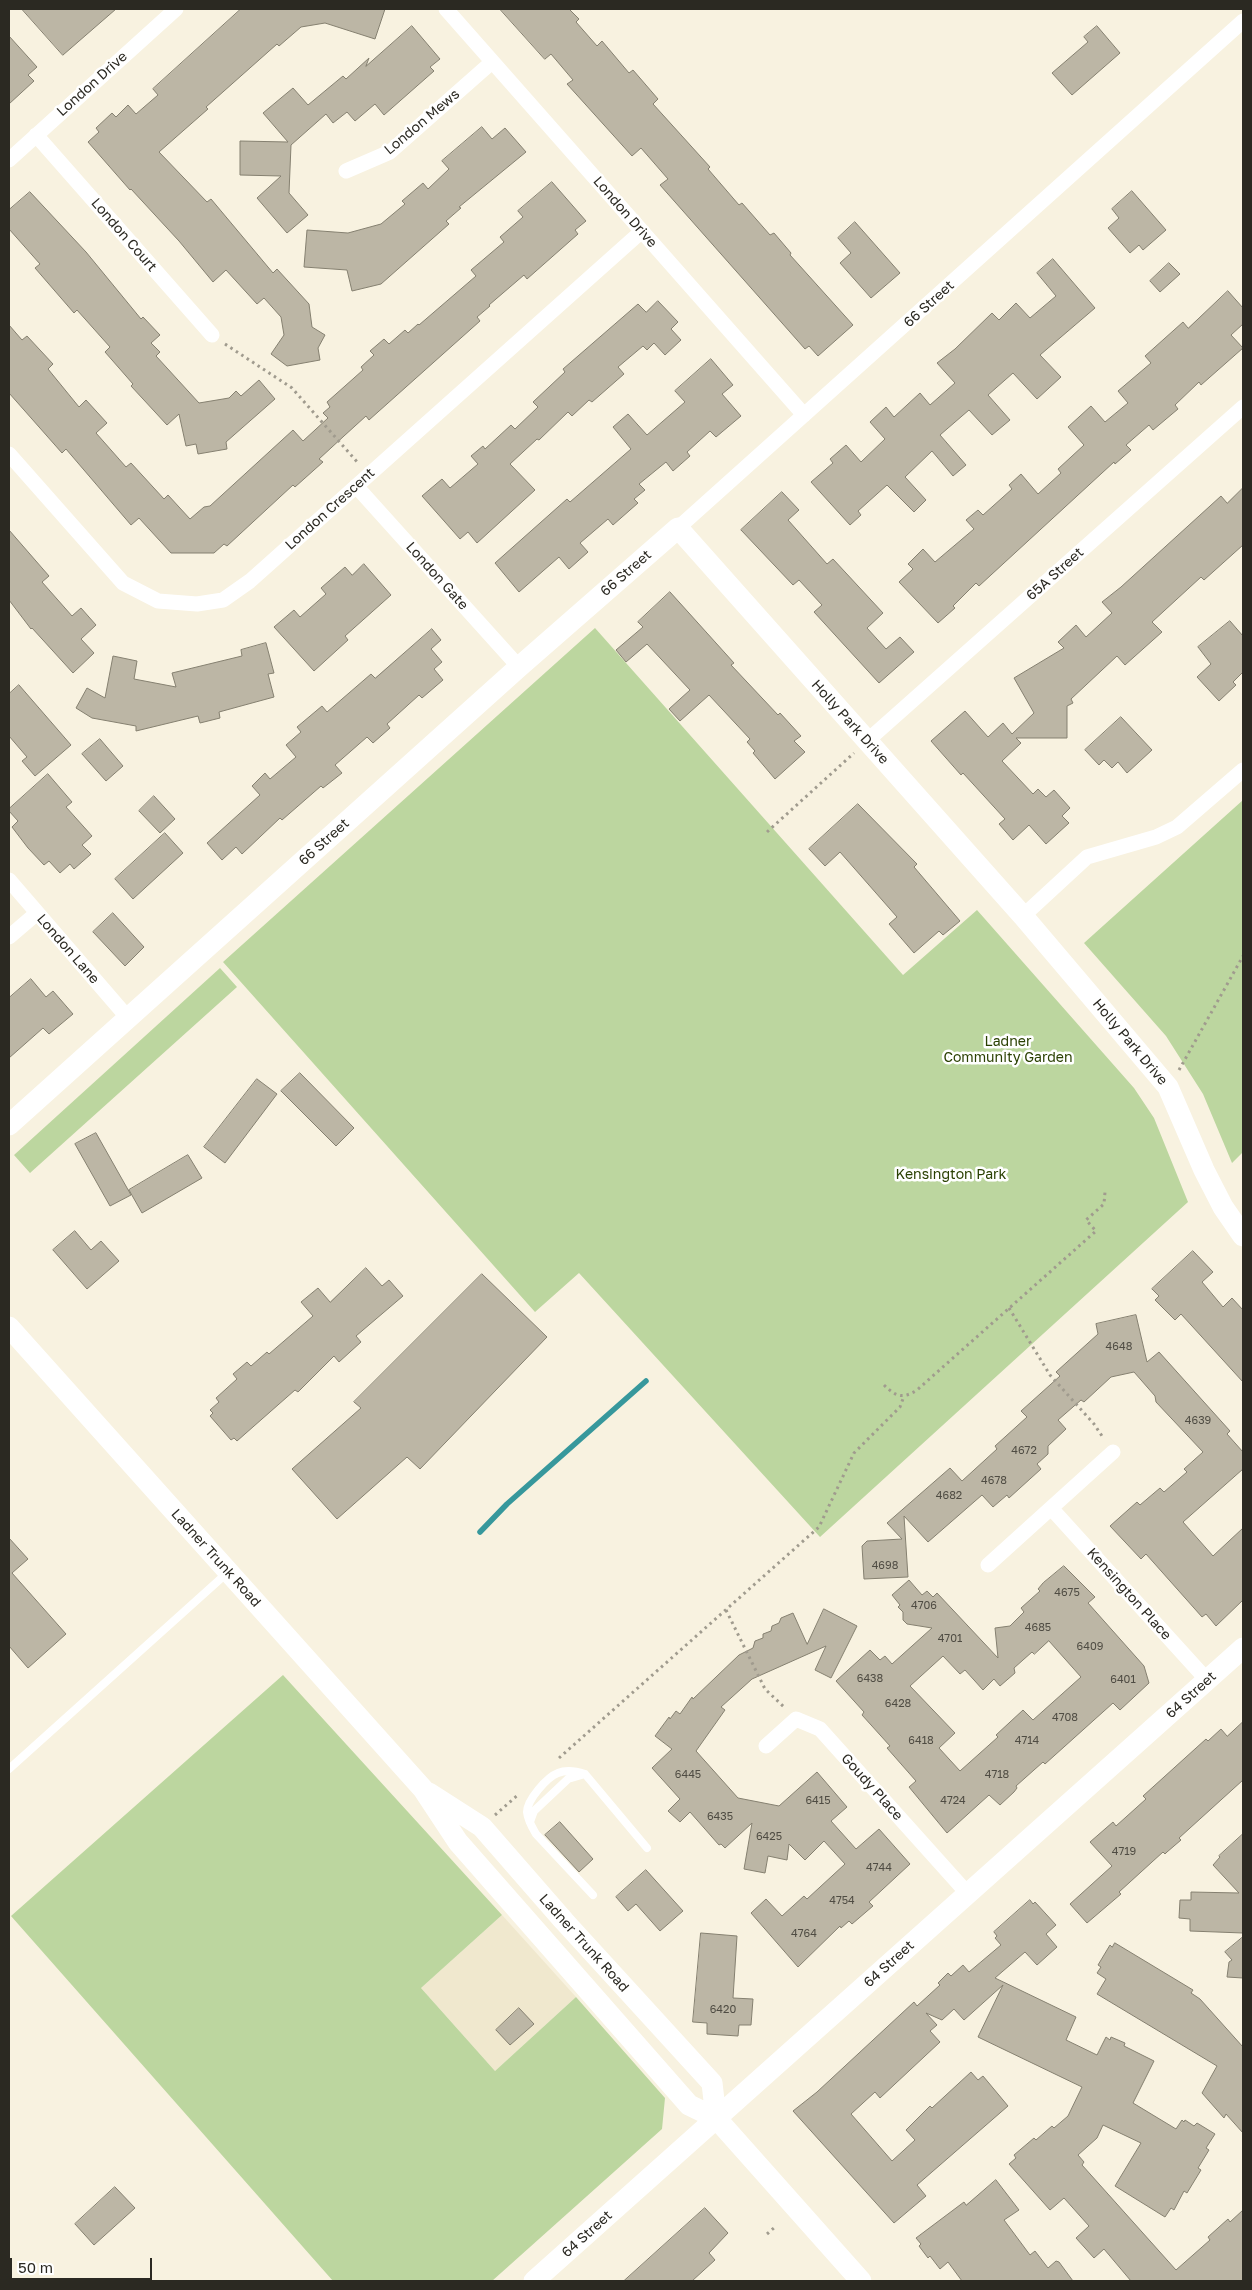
<!DOCTYPE html>
<style>
body{margin:0}
#map{position:relative;width:1252px;height:2290px;overflow:hidden;background:#f8f2e0;font-family:"Golos Text",sans-serif}
canvas{display:block}
.frame{position:absolute;inset:0;border:10px solid #2b2922;pointer-events:none}
.scale{position:absolute;left:10px;top:2258px;width:142px;height:22px;box-sizing:border-box;border:2px solid #2b2922;border-top:0;padding-left:6px;font-size:15px;line-height:18px;white-space:nowrap;color:#2b2922;-webkit-text-stroke:4px #fff;paint-order:stroke}
</style>
<div id="map">
<canvas width="1252" height="2290"></canvas>
<div class="frame"></div>
<div class="scale">50 m</div>
</div>
<script>
const g = document.querySelector('canvas').getContext('2d');
g.lineJoin = 'round';
function paint(path, color) {
  g.fillStyle = color;
  g.fill(path, 'evenodd');
}
function strokePath(path, color, width, dash) {
  g.strokeStyle = color;
  g.lineWidth = width;
  g.lineCap = dash ? 'butt' : 'round';
  g.setLineDash(dash || []);
  g.stroke(path);
}
function write(font, color, halo, rows, align = 'center') {
  g.font = font + ' "Golos Text",sans-serif';
  g.lineWidth = 5;
  g.setLineDash([]);
  g.textBaseline = 'middle';
  g.strokeStyle = halo;
  g.fillStyle = color;
  for (const [text, x, y, turn = 0] of rows) {
    g.save();
    g.translate(x, y);
    g.rotate((+turn || 0) * Math.PI / 180);
    g.textAlign = isNaN(turn) ? turn : align;
    if (halo) g.strokeText(text, 0, 0);
    g.fillText(text, 0, 0);
    g.restore();
  }
}
const built = new Path2D(`
 M502 1915 576 1997 495 2071 421 1988Z`);
const green = new Path2D(`
 M595 628 903 975 977 910 1134 1088 1154 1118 1188 1202 820 1537 579 1273 535 1312 223 962Z
 M1243 800V1152L1232 1163 1203 1094 1166 1036 1084 943Z
 M220 968 237 987 30 1173 14 1155Z
 M283 1675 502 1915 421 1988 495 2071 576 1997 665 2098 662 2129 492 2281H333L11 1916Z`);
const stream = new Path2D(`
 M480 1532 507 1504 646 1381`);
const building = new Path2D(`
 M22 9H116L63 55Z
 M241 9H385L375 39 325 23 301 27 279 46 277 44 206 107 208 109 159 152 207 202 211 199 273 273 277 269 309 304 312 327 325 335 318 348 320 360 287 366 271 354 284 335 281 317 264 298 257 304 226 270 213 282 179 241 131 189 130 190 88 142 99 132 96 128 112 113 116 117 128 105 136 114 158 95 153 89Z
 M500 9H569L579 19 576 22 597 46 602 41 629 73 633 70 658 99 653 104 710 167 708 169 739 205 742 203 770 235 774 233 791 253 790 255 853 325 818 356 809 346 805 349 660 185 668 179 641 148 632 156 567 84 573 80 551 54 545 59Z
 M412 26 440 59 430 67 434 71 384 115 375 104 355 121 347 112 333 123 326 114 291 145 289 193 308 215 287 233 257 198 281 176 240 175V141L288 142 263 113 293 88 308 105 343 76 346 79 369 58 366 66Z
 M1097 26 1120 53 1072 95 1052 73 1088 42 1084 37Z
 M9 36 37 67 28 75 34 81 9 104Z
 M482 127 492 139 505 128 526 152 459 207 461 208 446 221 449 224 381 284 352 291 347 270 304 267 307 230 348 233 381 224 405 204 402 201 423 183 428 189 449 169 442 161Z
 M552 182 586 221 575 230 578 234 527 279 524 275 489 305 490 306 477 317 480 321 369 420 366 416 344 436 319 459 323 462 295 487 293 485 227 546 224 544 214 553H171L139 518 131 525 66 449 62 453 9 393V325L22 340 27 336 53 364 48 369 79 407 86 400 107 423 96 433 126 467 131 463 164 499 168 495 190 519 204 507 210 506 293 430 303 441 328 418 323 413 330 407 327 402 363 370 361 367 374 355 370 351 384 339 389 344 405 330 408 333 418 324 419 325 476 276 471 270 504 242 500 237 523 217 518 211Z
 M1132 191 1166 230 1143 250 1139 245 1130 253 1108 228 1119 218 1112 209Z
 M30 192 86 252 141 319 143 317 160 335 151 343 160 352 156 356 199 403 229 398 236 391 241 396 259 380 275 399 226 442 227 449 198 454 196 444 186 446 179 414 167 425 131 386 133 384 105 352 110 347 77 310 74 313 35 268 40 264 9 229V210Z
 M855 222 900 273 871 298 840 263 851 253 838 238Z
 M1053 259 1095 308 1040 355 1061 377 1037 399 1013 373 988 395 1010 420 992 435 969 410 940 435 966 465 953 476 932 451 905 477 926 500 914 512 887 485 858 511 861 515 850 525 811 482 833 463 830 459 846 445 861 462 885 439 870 422 886 407 894 417 920 393 930 405 955 383 937 363 955 349 992 313 999 320 1016 303 1030 318 1056 296 1037 273Z
 M1169 263 1180 274 1160 292 1150 281Z
 M1228 291 1243 308V324L1231 335 1243 348 1201 385 1199 382 1175 405 1178 409 1153 430 1149 425 1126 445 1131 450 1115 464 1114 462 979 586 976 583 953 606 955 608 938 623 899 582 913 569 908 564 923 549 935 562 974 529 966 520 978 510 983 515 1012 489 1009 485 1021 474 1038 494 1061 473 1058 469 1084 445 1068 427 1091 406 1105 422 1128 403 1118 391 1151 363 1145 356 1183 322 1188 328Z
 M658 301 678 322 671 329 681 340 665 355 654 343 647 350 643 346 618 367 624 374 592 402 589 400 572 416 568 412 539 440 537 439 510 464 535 490 477 543 468 532 460 539 422 496 442 479 450 488 478 464 471 456 483 446 485 449 511 425 515 429 538 407 533 402 565 372 563 369 638 304 646 312Z
 M711 359 733 385 722 394 741 416 716 437 710 431 687 452 690 456 673 471 666 462 639 484 645 490 634 499 638 503 613 525 608 519 580 543 588 552 569 569 559 557 519 592 495 563 567 499 570 502 631 449 613 427 628 414 647 435 685 402 675 391Z
 M1243 488V545L1204 580 1201 577 1152 622 1162 632 1125 665 1117 656 1071 699 1073 703 1067 706V738H1016L1021 743 1002 761 1033 794 1038 789 1046 797 1054 790 1070 808 1062 816 1069 823 1046 844 1029 825 1013 840 999 824 1005 819 963 773 961 775 931 741 965 711 988 737 1003 723 1012 734 1034 713 1014 678 1064 648 1058 642 1076 625 1086 637 1112 613 1102 602 1121 587 1221 496 1227 503Z
 M782 492 799 510 788 520 827 564 833 559 883 613 867 628 886 649 900 637 914 652 879 683 814 612 822 605 799 580 793 585 741 530Z
 M9 530 49 576 42 582 72 616 81 608 96 625 81 639 94 653 73 673 32 628 31 629 9 600Z
 M364 564 391 595 345 636 348 640 314 671 274 627 294 610 300 617 326 594 321 588 345 567 352 575Z
 M670 592 734 663 731 665 778 715 780 713 801 736 794 741 805 752 775 779 753 753 755 751 747 742 750 739 709 695 680 721 669 709 690 690 647 644 626 662 616 650 643 627 638 622Z
 M1230 621 1243 636V672L1233 682 1236 685 1219 701 1197 677 1211 664 1198 647Z
 M432 629 441 640 431 649 442 662 434 669 443 680 422 698 419 695 387 724 390 728 373 743 367 737 335 765 342 773 323 788 321 786 282 820 280 818 242 854 236 847 222 860 207 843 260 795 252 786 265 773 270 779 296 757 286 745 301 732 297 727 322 706 327 712 371 674 375 678Z
 M266 643 274 673 268 674 274 697 219 712 220 718 200 723 198 716 136 731V726L92 718 76 708 87 688 105 698 113 656 137 661 134 679 176 687 172 673 242 656 241 650Z
 M19 685 71 745 35 776 22 761 27 757 9 736V694Z
 M1121 717 1152 750 1127 773 1118 762 1112 768 1104 760 1099 765 1085 750Z
 M100 739 123 766 106 781 82 754Z
 M48 774 72 802 66 807 92 836 82 845 91 854 74 869 70 864 60 873 49 861 44 865 28 848 12 827 18 821 9 811V809Z
 M154 796 175 819 160 833 139 811Z
 M858 804 917 864 914 867 960 921 943 935 939 931 914 953 889 924 897 917 840 852 825 866 809 849Z
 M165 833 183 853 133 899 115 879Z
 M113 913 144 947 125 966 93 932Z
 M31 979 46 997 53 991 73 1014 49 1034 43 1028 9 1058V998Z
 M300 1073 354 1128 336 1146 281 1091Z
 M257 1079 277 1094 225 1163 204 1147Z
 M96 1133 131 1195 110 1206 75 1144Z
 M188 1155 202 1178 142 1213 129 1190Z
 M75 1231 91 1250 101 1241 119 1261 87 1289 53 1250Z
 M1193 1251 1213 1272 1202 1282 1223 1307 1232 1298 1243 1310V1382L1181 1314 1175 1320 1155 1300 1159 1296 1152 1289Z
 M366 1268 382 1286 389 1280 403 1296 356 1336 361 1342 339 1362 334 1356 298 1392 295 1390 237 1441 234 1438 231 1440 210 1416 213 1413 210 1410 219 1402 216 1398 237 1379 233 1374 247 1362 251 1366 267 1352 269 1354 313 1316 301 1302 318 1288 330 1302Z
 M482 1274 547 1337 420 1469 407 1457 337 1519 292 1469 361 1408 354 1402Z
 M1136 1315 1147 1362 1159 1352 1230 1431 1227 1434 1243 1452V1469L1183 1522 1213 1556 1243 1528V1600L1216 1626 1206 1614 1202 1617 1146 1554 1141 1559 1110 1526 1137 1502 1140 1505 1160 1488 1164 1492 1187 1472 1184 1469 1203 1452 1156 1402 1155 1396 1134 1372 1111 1377 1084 1402 1081 1400 1058 1420 1066 1429 1048 1446V1454L1037 1464 1041 1469 1009 1498 1007 1495 993 1507 982 1495 928 1542 904 1516 908 1577 864 1579 862 1546 867 1541 902 1539 887 1523 950 1468 962 1481 997 1449 995 1446 1027 1417 1021 1411 1060 1376 1056 1372 1098 1334 1096 1324Z
 M9 1538 28 1559 12 1573 66 1634 28 1668 9 1646Z
 M1064 1566 1095 1597 1088 1603 1144 1666 1149 1683 1120 1710 1113 1703 1045 1764 1043 1762 1016 1786 1017 1788 1014 1792 1000 1805 989 1795 947 1833 909 1787 916 1781 887 1748 890 1746 862 1715 864 1712 836 1681 870 1650 880 1660 885 1656 892 1664 932 1628 907 1624 903 1620V1612L898 1607 900 1605 892 1595 909 1580 922 1595 927 1591 933 1597 937 1593 998 1658 995 1628 1010 1626 1024 1612 1021 1608 1040 1591 1038 1589 1043 1583ZM1049 1641 1081 1677 1033 1720 1023 1710 996 1735 998 1737 960 1771 939 1748 955 1733 910 1686 943 1656 960 1674 965 1670 983 1690 994 1679 1000 1686 1015 1673 1014 1668 1032 1652 1034 1654Z
 M824 1609 857 1626 831 1678 815 1670 826 1646 752 1679 721 1707 725 1710 696 1751 738 1798 779 1806 817 1772 847 1807 831 1821 856 1849 879 1829 910 1864 869 1902 873 1906 852 1924 849 1921 841 1928 840 1926 798 1967 751 1913 766 1899 782 1916 804 1896 807 1899 845 1864 824 1841 805 1860 789 1844 787 1860 768 1856 765 1873 744 1869 752 1823 725 1848 721 1844 719 1845 690 1812 680 1822 668 1811 680 1799 652 1768 672 1749 655 1736 669 1717 670 1719 676 1711 680 1714 692 1697 693 1699 739 1655 753 1648 755 1641 763 1638V1634L771 1631 772 1626 779 1623 781 1618 793 1613 807 1644Z
 M1243 1722V1780L1179 1838 1181 1840 1167 1852 1165 1854 1163 1852 1119 1892 1121 1894 1087 1923 1070 1904 1112 1866 1090 1842 1113 1822 1116 1826 1146 1799 1143 1796 1206 1739 1208 1741 1221 1729 1227 1736Z
 M560 1822 593 1859 579 1872 545 1835Z
 M1243 1834V1933L1190 1931V1919L1179 1918 1180 1900H1191V1892L1239 1893 1213 1865 1220 1857 1219 1856Z
 M646 1870 683 1911 660 1931 636 1904 628 1911 616 1897Z
 M1030 1900 1033 1904 1035 1902 1056 1925 1046 1934 1057 1947 1037 1965 1025 1952 995 1978 1076 2017 1066 2040 1097 2055 1106 2037 1110 2040 1111 2037 1125 2043 1124 2046 1154 2061 1133 2103 1176 2129 1182 2120 1184 2122 1185 2120 1194 2126 1197 2123 1215 2134 1206 2148 1209 2150 1198 2168 1201 2170 1187 2193 1184 2191 1174 2210 1171 2208 1165 2217 1115 2186 1141 2143 1103 2125 1097 2138 1078 2155 1084 2162 1082 2165 1176 2270 1210 2240 1208 2237 1228 2219 1230 2222 1243 2210V2281H1131L1104 2249 1094 2258 1076 2238 1089 2226 1064 2198 1050 2210 1009 2164 1016 2158 1014 2155 1034 2138 1036 2140 1052 2126 1054 2128 1068 2116 1082 2087 978 2037 1003 1985 964 2020 954 2009 942 2020 926 2013 937 2025 930 2031 940 2042 880 2098 875 2092 851 2114 892 2161 915 2140 906 2130 930 2106 932 2108 971 2072 978 2080 983 2076 1008 2106 917 2185 926 2196 894 2223 793 2111 817 2092 914 2002 917 2006 940 1985 938 1983 948 1973 951 1976 963 1965 969 1972 1001 1945 995 1938 997 1936 994 1932Z
 M701 1933 737 1936 733 1998 753 1999 751 2025H739L738 2036 707 2034V2023L693 2022Z
 M1243 1937V1978L1227 1977 1229 1962 1232 1960 1225 1952Z
 M1115 1943 1193 1990 1191 1993 1200 1999 1243 2047V2133L1226 2114 1224 2118 1202 2093 1217 2066 1097 1994 1106 1979 1097 1973 1101 1967 1098 1965 1110 1945 1112 1947Z
 M519 2008 534 2024 510 2045 496 2030Z
 M996 2180 1019 2210 1004 2220 1030 2255 1035 2251 1048 2268 1056 2261 1059 2262 1073 2281H962L948 2262 940 2269 930 2256 928 2258 919 2246 921 2244 916 2238 964 2202 966 2205Z
 M115 2187 135 2208 94 2245 75 2224Z
 M705 2208 728 2233 709 2253 715 2260 692 2281H624Z`);
const path = new Path2D(`
 M225 344 292 388 359 464
 M767 832 854 753
 M1179 1070 1243 956
 M1009 1308 1050 1375 1094 1424 1104 1439
 M884 1385C896 1397 903 1399 917 1390L1096 1231 1086 1220 1104 1204 1105 1192
 M726 1610 765 1689 785 1708
 M559 1758 819 1527 854 1453 900 1407 904 1396
 M495 1815 519 1794
 M767 2234 775 2227`);
const lane = new Path2D(`
 M9 1769 227 1573
 M530 1822 534 1811 568 1779 585 1774
 M593 1895 536 1834C532 1827 528 1821 527 1812 527 1800 547 1777 558 1773 567 1769 576 1771 585 1774L647 1848`);
const street = new Path2D(`
 M446 9 804 415
 M36 135 212 335
 M9 160 176 9
 M346 171 390 152 492 62
 M9 454 123 583 158 601 197 604 223 600 250 581 642 231
 M356 486 519 667
 M678 528 1243 21
 M867 741 1243 407
 M9 880 128 1018
 M1023 916 1087 857 1156 837 1177 827 1243 770
 M9 937 37 913
 M1051 1508 1207 1680
 M988 1565 1113 1452
 M766 1746 796 1719 820 1729 968 1894`);
const secondary = new Path2D(`
 M9 1125 519 667 678 528 1023 916 1168 1087 1204 1170 1223 1207 1243 1236
 M9 1327 423 1789 458 1842 682 2097 689 2105 716 2118 861 2281
 M429 1793 482 1827 564 1921 712 2083 716 2118
 M534 2281 1243 1648`);
const numberNames = [
 ["4648",1119,1347],
 ["4639",1198,1421],
 ["4672",1024,1451],
 ["4678",994,1481],
 ["4682",949,1496],
 ["4698",885,1566],
 ["4675",1067,1593],
 ["4706",924,1606],
 ["4685",1038,1628],
 ["4701",950,1639],
 ["6409",1090,1647],
 ["6438",870,1679],
 ["6401",1123,1680],
 ["6428",898,1704],
 ["4708",1065,1718],
 ["6418",921,1741],
 ["4714",1027,1741],
 ["6445",688,1775],
 ["4718",997,1775],
 ["6415",818,1801],
 ["4724",953,1801],
 ["6435",720,1817],
 ["6425",769,1837],
 ["4719",1124,1852],
 ["4744",879,1868],
 ["4754",842,1901],
 ["4764",804,1934],
 ["6420",723,2010]
];
const streetNames = [
 ["London Drive",92,84,-42],
 ["London Mews",422,122,-40],
 ["London Drive",625,212,49],
 ["London Court",124,235,49],
 ["66 Street",929,304,-42],
 ["London Crescent",330,509,-42],
 ["66 Street",626,573,-41],
 ["65A Street",1055,574,-42],
 ["London Gate",437,576,48],
 ["Holly Park Drive",850,722,48],
 ["66 Street",324,842,-42],
 ["London Lane",68,949,49],
 ["Holly Park Drive",1130,1042,50],
 ["Ladner Trunk Road",216,1558,48],
 ["Kensington Place",1129,1594,48],
 ["64 Street",1191,1695,-42],
 ["Goudy Place",872,1787,48],
 ["Ladner Trunk Road",584,1943,48],
 ["64 Street",889,1964,-42],
 ["64 Street",587,2234,-42]
];
const parkNames = [
 ["Ladner",1008,1042],
 ["Community Garden",1008,1058],
 ["Kensington Park",951,1175]
];
paint(built, '#f0e8ce');
paint(green, '#bcd69f');
strokePath(stream, '#37989c', 5.5);
paint(building, '#bcb6a5');
strokePath(building, '#858070', 1);
strokePath(path, '#a09b8e', 3, [2.5, 4]);
strokePath(lane, '#fff', 8);
strokePath(street, '#fff', 15);
strokePath(secondary, '#fff', 21);
write('11px', '#4f4c43', null, numberNames);
write('14px', '#2b2922', '#fff', streetNames);
write('14px', '#2a4002', '#fff', parkNames);
</script>
